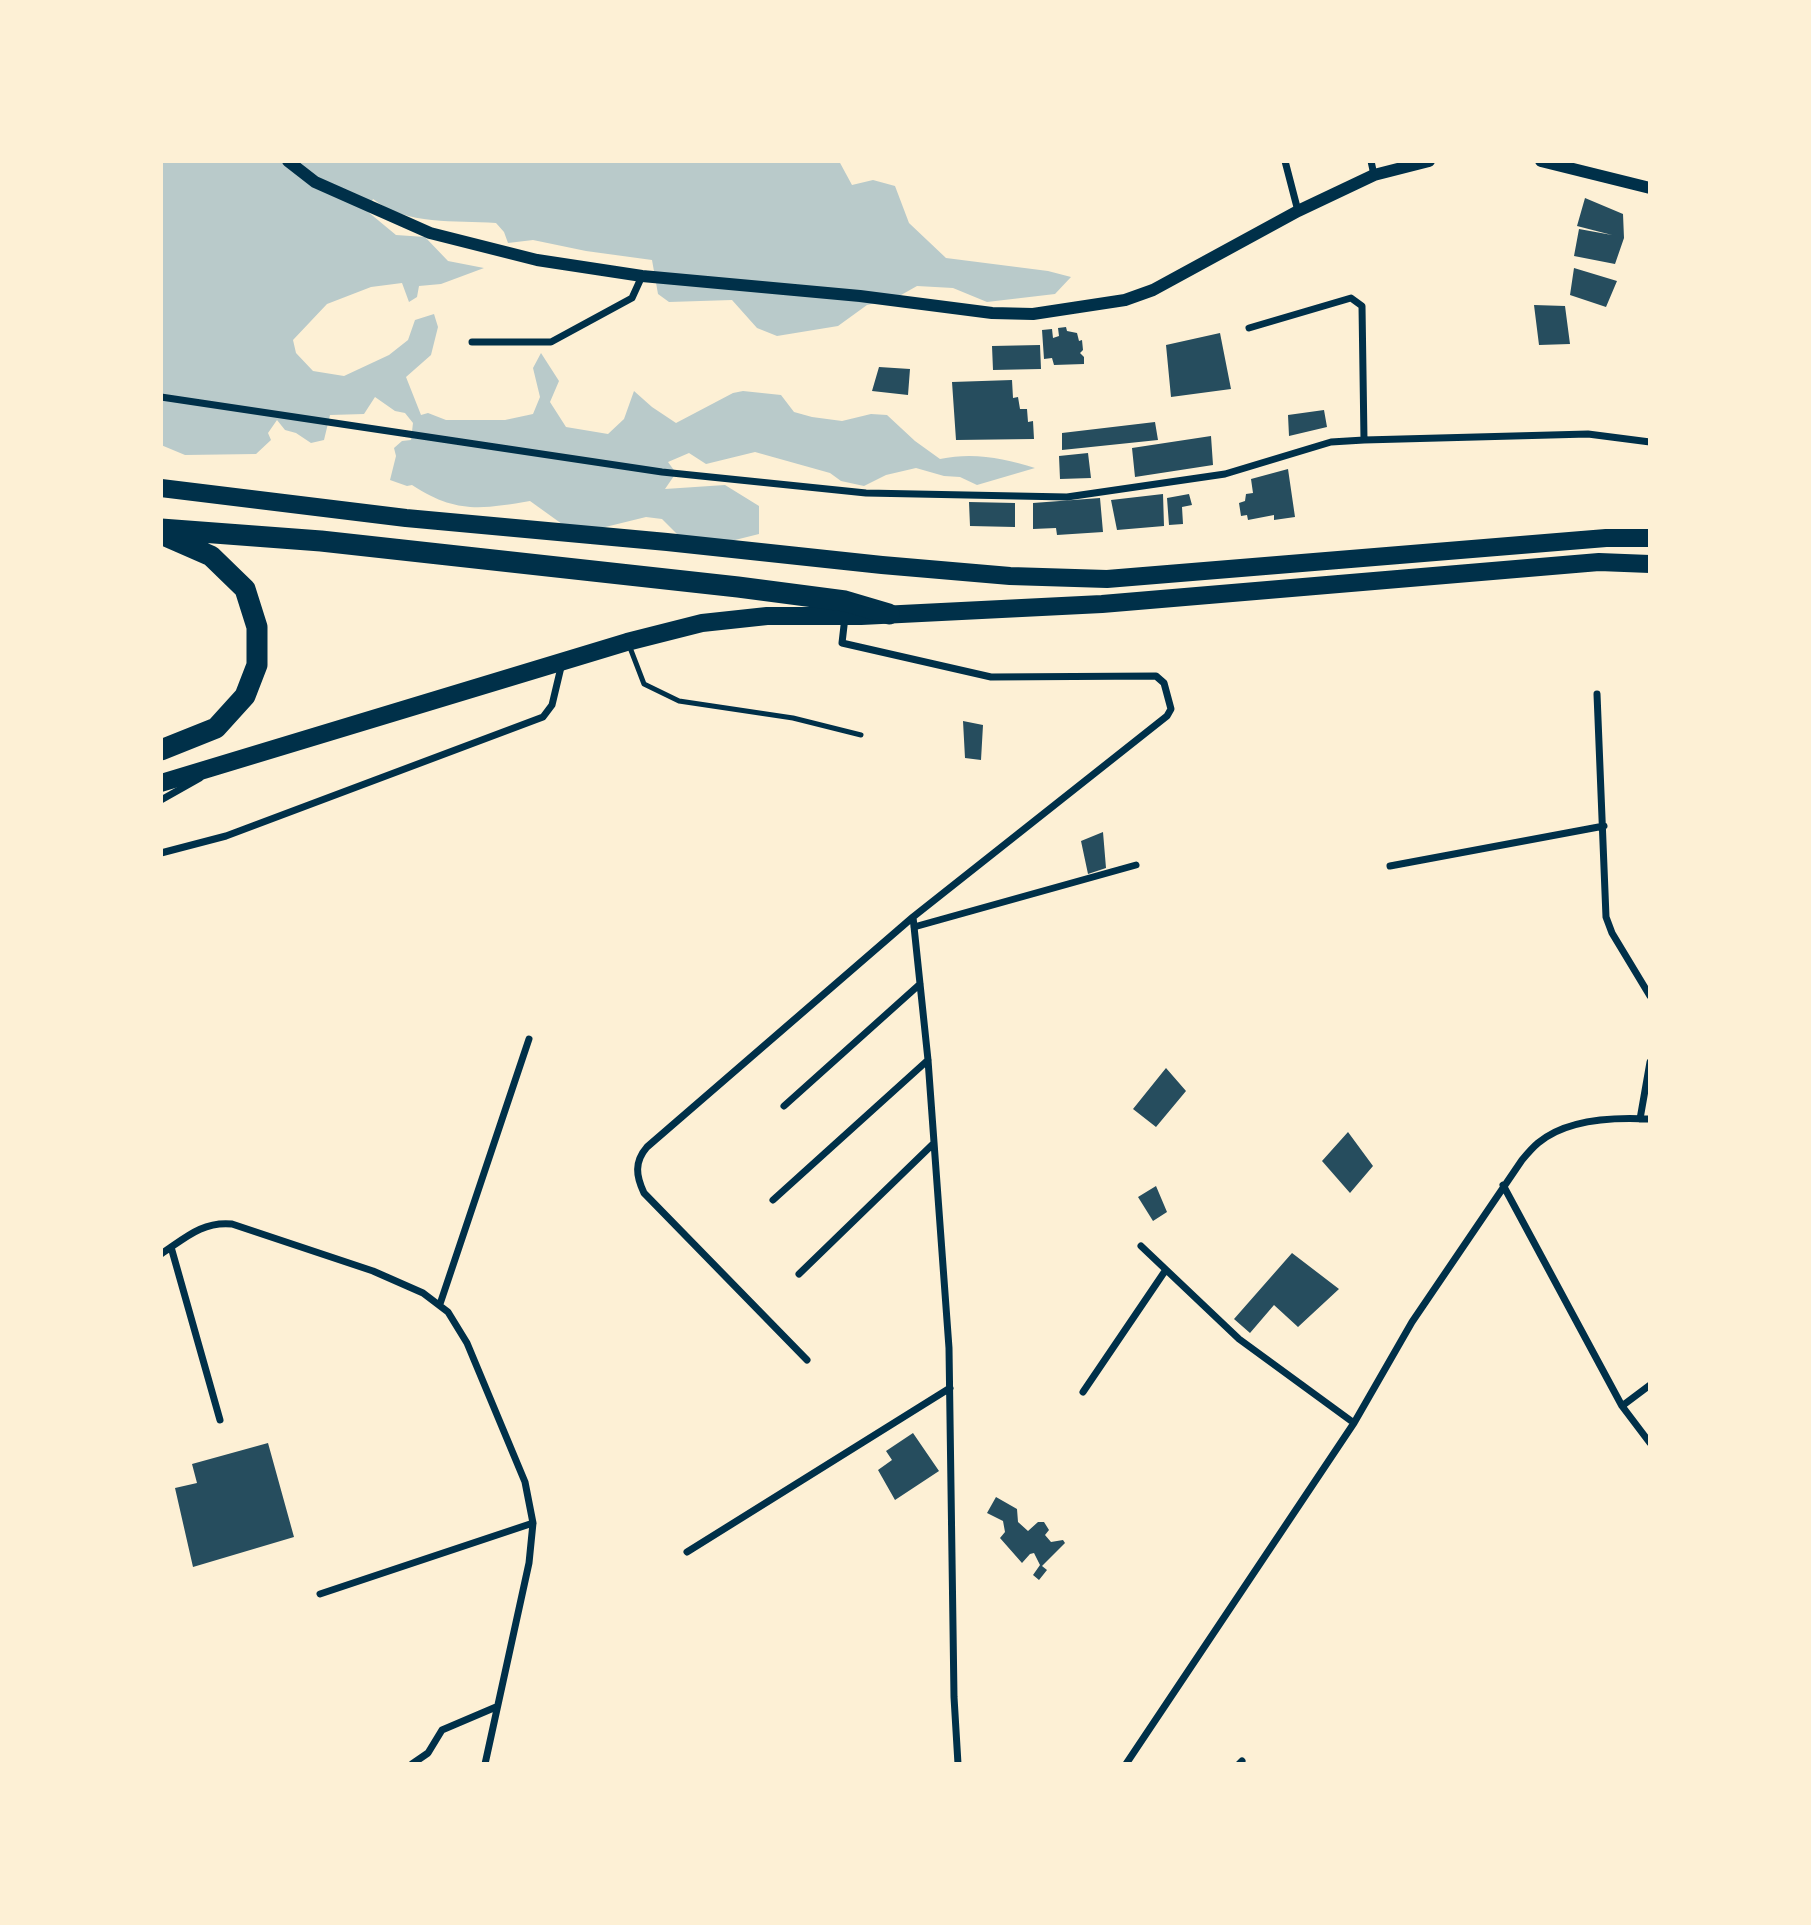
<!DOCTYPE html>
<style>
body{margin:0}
#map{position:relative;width:1811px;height:1925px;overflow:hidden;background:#fdf0d5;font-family:Jost,sans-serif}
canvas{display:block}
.frame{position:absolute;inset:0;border:163px solid #fdf0d5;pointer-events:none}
</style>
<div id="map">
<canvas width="1811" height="1925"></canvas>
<div class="frame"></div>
</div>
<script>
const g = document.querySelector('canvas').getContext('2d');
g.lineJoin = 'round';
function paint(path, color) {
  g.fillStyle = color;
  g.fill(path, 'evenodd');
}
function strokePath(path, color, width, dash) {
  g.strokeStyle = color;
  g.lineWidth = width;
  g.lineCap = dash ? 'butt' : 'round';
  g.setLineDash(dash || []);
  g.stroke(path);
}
const green = new Path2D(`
 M161 161H839L852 185 873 180 895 186 909 223 946 258 1048 271 1071 277 1055 294 987 302 953 288 917 286 894 299 867 305 838 326 777 336 757 328 732 300 669 302 658 294 652 260 586 251 533 240 508 243 504 232 496 223C455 220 407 226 373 199L367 211 396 235 425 237 448 261 484 268 441 284 419 286 417 297 409 302 402 283 371 287 327 304 293 340 296 353 313 371 344 376 389 355 408 340 415 320 434 314 438 327 431 355 406 377 421 415 428 413 446 420H505L533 414 540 397 533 368 541 353 559 381 550 402 566 427 608 434 624 419 634 391 652 407 676 423 733 393 743 391 781 395 794 412 812 417 842 421 871 414 887 415 915 441 940 459C973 452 1004 458 1035 468L977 485 960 477 944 476 916 468 886 475 864 486 841 481 830 473 755 452 706 464 689 453 668 462 676 473 665 489 725 485 759 506V534L707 547 685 542 662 519 646 517 585 532 562 524 530 501C482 509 456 514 412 485L407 486 390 480 396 456 394 448 402 441 411 440 413 423 405 413 395 411 375 397 364 414 330 415 324 440 311 443 296 433 285 430 277 420 268 433 271 440 256 454 185 455 161 445Z`);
const building = new Path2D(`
 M1585 198 1623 214 1624 238 1615 264 1574 256 1579 229 1612 235 1577 226Z
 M1574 268 1617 281 1606 307 1570 295Z
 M1534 305 1565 306 1570 344 1539 345Z
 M1066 327 1067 331 1077 333 1079 341 1082 340 1083 350 1080 353 1084 357V364L1054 365 1052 358 1044 359 1042 330 1052 329 1053 338 1059 336 1058 328Z
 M1220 333 1231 389 1171 397 1166 345Z
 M1040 345 1041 369 993 370 992 346Z
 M879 367 910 369 908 395 872 391Z
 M1012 380 1013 398 1018 397 1020 409H1027L1028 422 1033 421 1034 439 956 440 952 382Z
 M1324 410 1327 427 1289 436 1288 415Z
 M1155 422 1158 440 1062 450V433Z
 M1211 436 1213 465 1135 477 1132 448Z
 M1088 453 1091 478 1060 479 1059 456Z
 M1288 469 1295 517 1274 520V515L1248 520 1247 515 1241 516 1239 503 1245 501 1246 494 1253 493 1251 479Z
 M1163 494 1164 526 1117 530 1111 500Z
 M1189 494 1192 505 1182 507 1183 524 1169 525 1167 498Z
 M1100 498 1103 532 1057 535 1056 528 1033 529V503Z
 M969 502 1015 503V527L970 526Z
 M963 721 983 725 981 760 965 758Z
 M1103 832 1106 868 1088 874 1081 841Z
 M1166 1068 1186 1091 1156 1127 1133 1109Z
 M1348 1132 1373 1166 1350 1193 1322 1161Z
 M1156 1186 1167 1212 1153 1221 1138 1197Z
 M1292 1253 1339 1289 1298 1327 1274 1305 1250 1333 1234 1319Z
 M913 1433 939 1471 895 1500 878 1470 892 1460 886 1451Z
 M268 1443 294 1537 193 1567 175 1488 197 1483 192 1464Z
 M996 1497 1017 1509 1018 1522 1028 1531 1038 1522H1044L1049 1530 1045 1535 1051 1542 1063 1540 1065 1543 1042 1566 1047 1570 1039 1580 1033 1575 1040 1565 1034 1553 1030 1554 1022 1563 1000 1538 1005 1532 1003 1521 987 1513Z`);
const service = new Path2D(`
 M629 645 644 684 679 701 793 718 861 735`);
const minor = new Path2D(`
 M1285 161 1298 211
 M1371 161 1374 175
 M1249 328 1351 298 1362 306 1364 440
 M472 342H551L632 298 642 276
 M161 397 662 472 866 493 1067 497 1225 474 1331 442 1364 440 1588 434 1650 442
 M1597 694 1606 917 1612 933 1650 996
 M161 800 200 778
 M161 853 226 836 543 717 552 705 562 663
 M1390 866 1604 826
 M913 917 928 1060 949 1348 954 1697 958 1764
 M914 927 1136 865
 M784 1106 920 984
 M1640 1119 1650 1062
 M1503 1185 1622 1406 1650 1443
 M773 1200 928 1060
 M1141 1246 1239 1339 1354 1423
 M171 1247 220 1420
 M161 1254C184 1239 202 1221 232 1224L373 1271 423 1293 448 1312 467 1343 525 1482 533 1523 529 1563 485 1764
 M799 1274 933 1144
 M440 1304 529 1039
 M807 1360 644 1193C636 1176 634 1162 647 1147L913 917 1167 716 1171 709 1164 683 1156 676 991 677 842 643 845 617
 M1083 1392 1165 1271
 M1622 1406 1650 1385
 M687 1552 950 1388
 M320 1594 533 1523
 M412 1764 428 1753 442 1730 496 1707
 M1126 1764 1354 1423 1412 1322 1522 1160C1527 1154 1532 1148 1538 1143 1566 1119 1614 1117 1650 1119
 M1239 1764 1242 1761`);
const tertiary = new Path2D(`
 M288 161 315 182 430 233 537 260 642 276 860 296 992 313 1033 314 1125 300 1153 290 1298 211 1374 175 1429 161
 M1541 161 1650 188`);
const primary = new Path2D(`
 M161 488 406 518 667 542 882 565 1010 576 1107 579 1606 538H1650
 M161 783 627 642 702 623 767 616H861L1102 604 1599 562 1650 564`);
const motorway = new Path2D(`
 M161 529 321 541 738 587 845 601 889 614
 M161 750 216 728 245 696 257 665V627L245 589 211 556 163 535`);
paint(green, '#b9caca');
paint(building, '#264d5e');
strokePath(service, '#003049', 5);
strokePath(minor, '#003049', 7);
strokePath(tertiary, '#003049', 12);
strokePath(primary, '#003049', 18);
strokePath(motorway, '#003049', 21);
</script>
